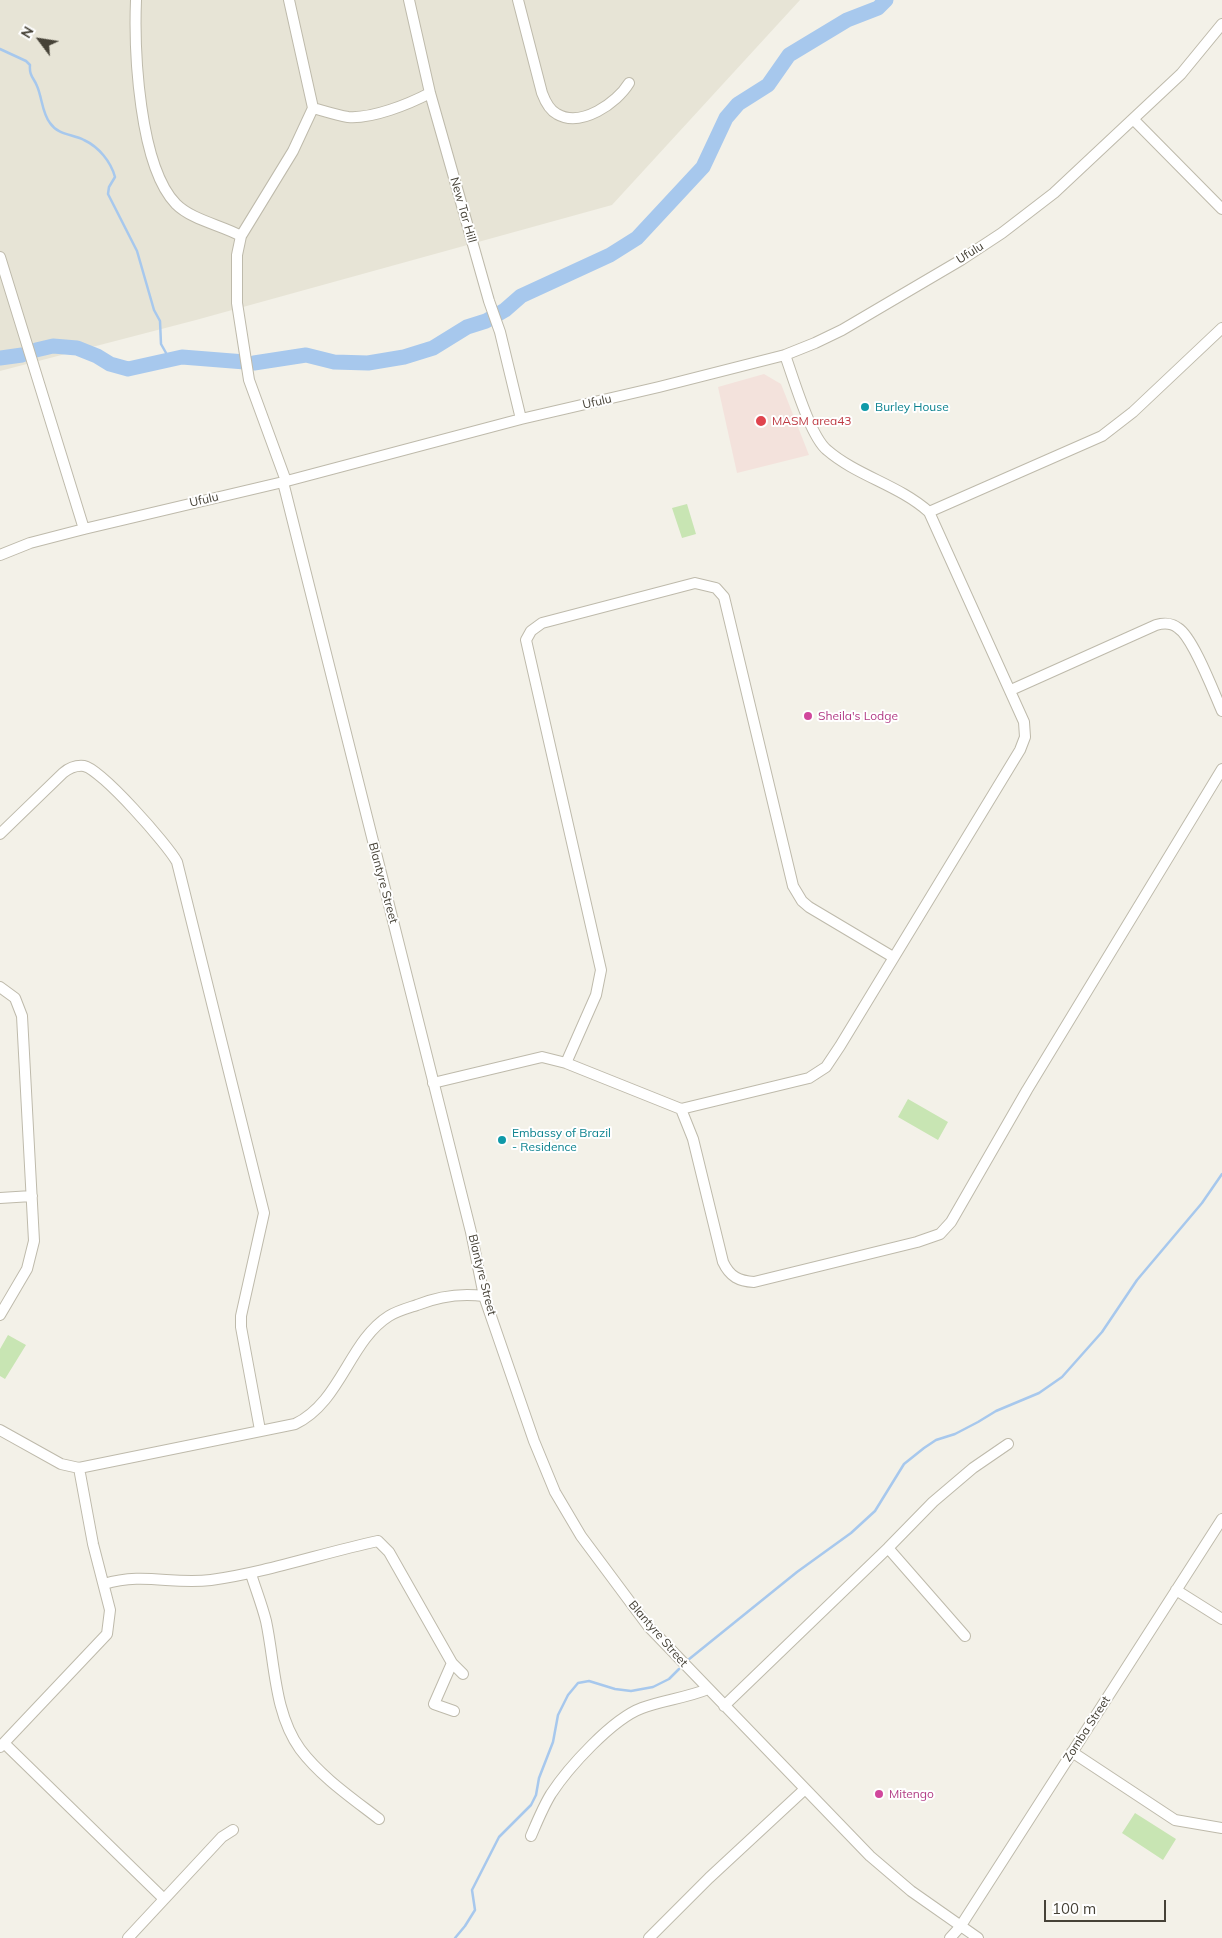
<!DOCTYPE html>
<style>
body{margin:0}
#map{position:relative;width:1222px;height:1938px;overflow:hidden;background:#f3f1e8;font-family:Mulish,sans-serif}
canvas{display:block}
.north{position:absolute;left:15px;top:15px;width:50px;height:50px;-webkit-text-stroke:4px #fff;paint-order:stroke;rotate:301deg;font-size:14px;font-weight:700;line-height:20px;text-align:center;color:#464237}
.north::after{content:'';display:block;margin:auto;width:18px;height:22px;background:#464237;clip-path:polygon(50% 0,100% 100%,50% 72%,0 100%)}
.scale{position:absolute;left:1044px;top:1900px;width:122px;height:22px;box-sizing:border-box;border:2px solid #464237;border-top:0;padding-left:6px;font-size:15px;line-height:18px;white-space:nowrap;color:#464237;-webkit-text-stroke:4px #fff;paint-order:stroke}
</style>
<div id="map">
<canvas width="1222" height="1938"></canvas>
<div class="north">N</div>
<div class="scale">100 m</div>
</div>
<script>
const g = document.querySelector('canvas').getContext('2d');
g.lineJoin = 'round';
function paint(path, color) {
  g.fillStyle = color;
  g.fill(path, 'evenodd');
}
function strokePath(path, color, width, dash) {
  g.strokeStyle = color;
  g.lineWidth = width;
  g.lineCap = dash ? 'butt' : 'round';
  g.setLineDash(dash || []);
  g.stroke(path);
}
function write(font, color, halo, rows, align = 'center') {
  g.font = font + ' Mulish,sans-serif';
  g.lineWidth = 4;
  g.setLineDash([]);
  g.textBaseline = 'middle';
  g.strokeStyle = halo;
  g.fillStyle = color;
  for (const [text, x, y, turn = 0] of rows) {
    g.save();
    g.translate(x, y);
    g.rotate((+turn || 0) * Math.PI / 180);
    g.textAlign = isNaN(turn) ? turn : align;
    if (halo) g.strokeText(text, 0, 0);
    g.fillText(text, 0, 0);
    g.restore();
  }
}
const residential = new Path2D(`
 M0 0H800L612 205 196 320 0 371Z`);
const medical = new Path2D(`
 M764 374 781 384 809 455 737 473 718 387Z`);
const green = new Path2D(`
 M687 504 696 534 682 538 672 508Z
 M908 1099 948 1122 938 1140 898 1117Z
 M8 1335 26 1345 5 1379 0 1376V1349Z
 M1135 1813 1176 1839 1163 1860 1122 1833Z`);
const stream = new Path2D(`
 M0 49 26 61 30 65C29 76 34 78 37 86 42 97 42 113 50 123 58 135 72 134 84 140 99 147 111 162 115 177L109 187 108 194 137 251 154 310 160 321 161 344 170 360
 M688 1660 797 1572 851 1533 875 1511 904 1464 924 1448 936 1440 955 1434 978 1422 996 1411 1039 1393 1062 1377 1102 1332 1137 1280 1202 1203 1222 1174
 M455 1938 465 1926 475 1910 472 1890 499 1837 531 1805 536 1795 539 1778 553 1742 558 1715 568 1695 578 1683 589 1681 615 1689 631 1691 653 1687 669 1679 679 1669`);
const river = new Path2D(`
 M36 350 53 346 77 348 97 356 110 364 128 369 182 357 245 362
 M0 358 22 355
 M254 363 306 355 334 362 368 363 404 357 433 348 467 327 486 321 505 310 521 296 610 255 637 238 703 167 726 118 738 104 768 85 789 55 847 20 878 8 886 0`);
const minor = new Path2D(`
 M136 0C134 51 139 166 176 204 192 220 221 225 241 236
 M409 0 430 93 489 301 500 332 521 419
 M518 0 542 93C545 101 549 110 557 114 581 128 617 103 629 83
 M313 108C324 111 336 115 348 117 372 119 409 104 430 93
 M1134 120 1222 209
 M0 257 84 529
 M286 481 249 380 237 303V255L241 236 293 151 313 108 289 0
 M283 482 471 1232 484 1296 534 1441 555 1492 581 1536 648 1626 870 1856 911 1891 978 1938
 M929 512 1102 436 1133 412 1222 328
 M0 555 30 543 84 529 283 482 521 419 659 387 785 355 815 343 842 330 961 260 1002 233 1054 193 1181 74 1222 24
 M1011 690 1156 625C1163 623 1172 623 1178 628 1193 637 1214 693 1222 711
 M0 834 63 773C69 768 75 765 84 766 101 769 168 845 177 862L264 1213 241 1316V1327L260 1430
 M0 987 15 998 22 1016 34 1241 27 1269 0 1315
 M566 1063 596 995 601 970 526 640 531 631 542 623 695 583 716 588 724 597 793 886 802 901 809 907 893 957
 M433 1083 542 1057 566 1063 681 1109 809 1078 826 1067 840 1046 1020 750 1025 737 1024 722 929 512C899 485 857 476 827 450 810 436 793 377 785 355
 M681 1109 693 1139 723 1262C730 1277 739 1281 754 1282L917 1242 940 1234 951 1222 1027 1090 1222 769
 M0 1198 32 1196
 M0 1430 61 1464 79 1468 295 1424C341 1402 349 1341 389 1316 397 1311 408 1308 417 1305 439 1296 461 1293 484 1296
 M888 1548 965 1636
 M251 1574C256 1590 262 1605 266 1621 275 1663 274 1713 300 1749 321 1777 352 1798 379 1819
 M104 1584C144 1572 172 1585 211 1580 268 1572 322 1553 378 1541L389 1552 452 1663 463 1674
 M1176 1590 1222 1619
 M452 1663 434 1704 454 1711
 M724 1706 888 1548 933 1502 973 1468 1008 1444
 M4 1743 164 1899
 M0 1747 107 1634 110 1610 93 1544 79 1468
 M1072 1752 1175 1820 1222 1828
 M531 1836C537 1822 543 1807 551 1794 568 1768 612 1719 642 1708 663 1700 686 1698 708 1689
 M128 1938 222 1837 233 1830
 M649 1938 709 1878 805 1789
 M950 1938 960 1927 1222 1519`);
const markers = [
 [865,407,5,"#0f9aa8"],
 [761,421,6,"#e0444e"],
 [808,716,5,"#d1479c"],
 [502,1140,5,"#0f9aa8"],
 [879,1794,5,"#d1479c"]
];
const streetNames = [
 ["New Tar Hill",463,210,74],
 ["Ufulu",970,253,-32],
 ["Ufulu",597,402,-13],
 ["Ufulu",204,500,-13],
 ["Blantyre Street",383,883,75],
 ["Blantyre Street",482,1275,76],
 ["Blantyre Street",658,1634,49],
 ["Zomba Street",1087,1729,-57]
];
const cultureNames = [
 ["Burley House",875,407],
 ["Embassy of Brazil",512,1133],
 ["- Residence",512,1147]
];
const healthNames = [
 ["MASM area43",772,421]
];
const hotelNames = [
 ["Sheila's Lodge",818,716],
 ["Mitengo",889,1794]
];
paint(residential, '#e7e4d6');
paint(medical, '#f3e2dc');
paint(green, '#c8e5b3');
strokePath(stream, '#a7c8ed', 2.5);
strokePath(river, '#a7c8ed', 15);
strokePath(minor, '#bebaab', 12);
strokePath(minor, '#fff', 10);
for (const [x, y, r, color] of markers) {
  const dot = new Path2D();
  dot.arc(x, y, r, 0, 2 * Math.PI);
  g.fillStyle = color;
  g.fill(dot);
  strokePath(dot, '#fff', 2);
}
write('12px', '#464237', '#fff', streetNames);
write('12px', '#0d838f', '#fff', cultureNames, 'left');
write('12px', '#be3a42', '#fff', healthNames, 'left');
write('12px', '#b23c85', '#fff', hotelNames, 'left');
</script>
